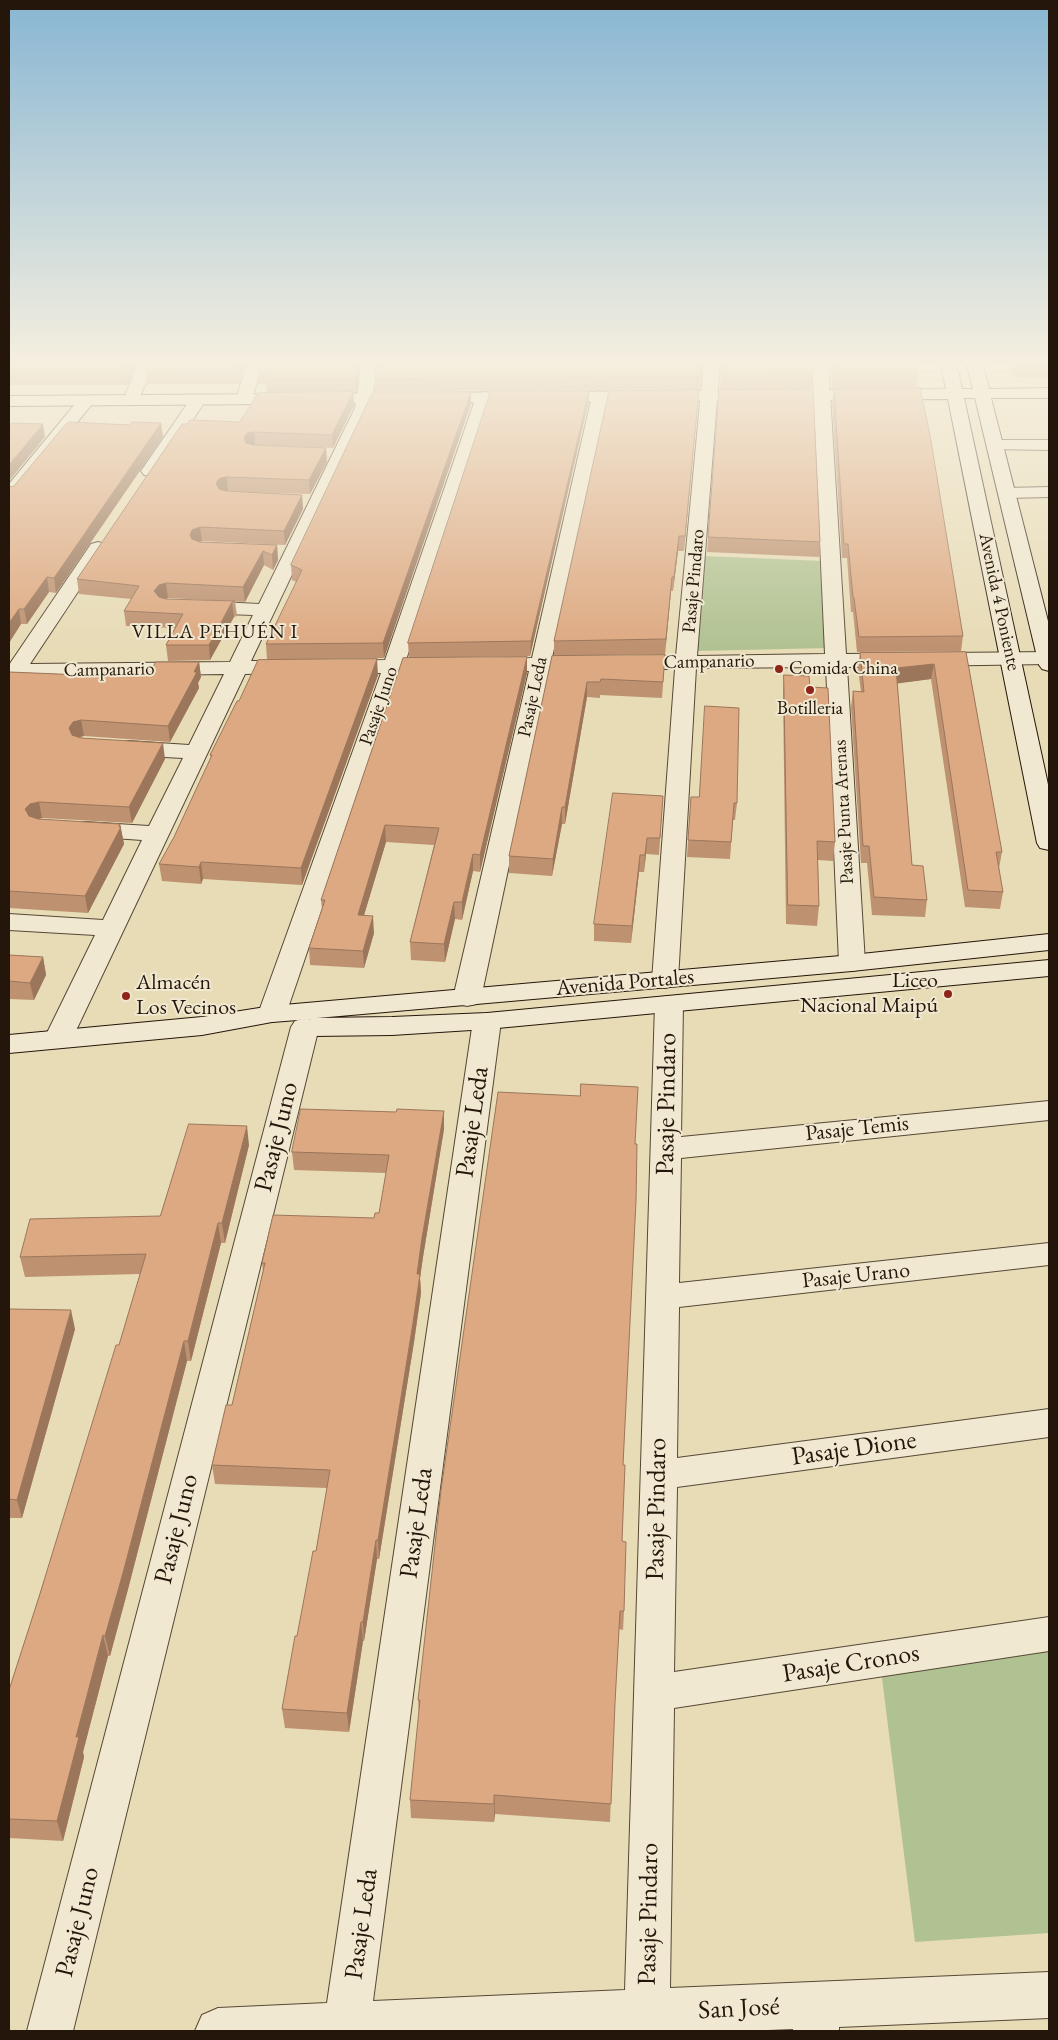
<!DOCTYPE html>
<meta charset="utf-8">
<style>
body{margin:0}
#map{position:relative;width:1058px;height:2040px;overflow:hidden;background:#e8dcb7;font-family:"EB Garamond",serif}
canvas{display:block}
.frame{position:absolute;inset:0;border:10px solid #25160b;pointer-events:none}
</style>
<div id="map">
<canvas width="1058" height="2040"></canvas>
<div class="frame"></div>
</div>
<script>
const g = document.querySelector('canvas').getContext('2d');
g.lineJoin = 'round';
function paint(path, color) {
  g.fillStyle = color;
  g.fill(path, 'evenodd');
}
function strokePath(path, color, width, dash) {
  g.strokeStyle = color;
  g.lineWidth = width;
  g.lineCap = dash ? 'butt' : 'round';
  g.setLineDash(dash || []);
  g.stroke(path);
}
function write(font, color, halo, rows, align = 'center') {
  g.font = font + ' "EB Garamond",serif';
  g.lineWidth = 4;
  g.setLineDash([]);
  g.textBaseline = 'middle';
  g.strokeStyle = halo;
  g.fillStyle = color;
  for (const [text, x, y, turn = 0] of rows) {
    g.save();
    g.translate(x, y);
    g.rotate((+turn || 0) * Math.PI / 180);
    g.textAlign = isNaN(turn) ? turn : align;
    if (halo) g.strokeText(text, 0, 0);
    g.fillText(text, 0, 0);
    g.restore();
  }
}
const green = new Path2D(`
 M703 556 823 561 828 648 696 651Z
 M1049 1643V1933L915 1942 881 1670Z`);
const street = new Path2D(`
 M140 361H156L137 403H125L123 400Z
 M248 361H264L252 399 250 402H238L236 399Z
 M362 361H378L371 408 251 661H293L300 663 303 667 300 671 293 673 245 674 72 1039 68 1045 58 1048 48 1045 44 1039 95 935 9 930V914L103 920 142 840 85 836 77 834 73 829 77 824 85 822 149 826 183 758 128 755 120 753 117 748 120 743 128 741 189 745 224 674 21 677 16 684 9 686V665L91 544 98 542 105 544 107 548 30 664 230 662 253 615 200 613 193 611 190 607 193 603 200 601 259 604 355 408Z
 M704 361H720L697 656 825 654 812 361H828L846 654 1049 652V664L847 667 865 963 861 969 852 971 843 969 839 963 826 667 696 668 678 980 674 986 665 988 656 986 652 980 675 669H628L621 667 618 663 621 659 628 657 676 656Z
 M600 391 606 393 608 396 552 658H588L595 660 598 664 595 668 550 671 481 998 477 1004 467 1006 457 1004 453 998 529 671H488L481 669 478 665 481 661 488 659 532 658 592 396 594 393Z
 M484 392 490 394 492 397 406 660H438L445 662 448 666 445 670 402 673 286 1014 282 1020 272 1022 262 1020 258 1014 381 673H341L334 671 331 667 334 663 341 661 385 660 476 397 478 394Z
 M198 395 204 397 206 400 159 471 156 475 150 476 144 475 141 471 192 397Z
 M86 396 92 398 94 401 92 404 15 499 9 500V484L80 398Z
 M996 440H1049V450L990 449 988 445 990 441Z
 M1049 487V497L1007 498 1001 497 998 493 1001 489 1007 488Z
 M669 996 679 998 683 1004 681 1137 1049 1101V1120L681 1158 679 1283 1049 1243V1265L679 1307 677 1458 1049 1409V1437L677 1487 674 1672 1049 1617V1651L674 1708 670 1988 1049 1972V2018L839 2027V2031H793V2029L743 2031H195L202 2015 218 2008 327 2003 473 1021 477 1015 487 1013 497 1015 501 1021 373 2001 625 1990 655 1004 659 998Z
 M305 1018 315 1021 319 1027 73 2031H27L291 1027 295 1021Z`);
const secondary = new Path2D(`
 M940 361H956L962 389H973L966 361H982L989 389 1049 388V398H991L1049 625V671L1042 669 1039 665 975 398H964L1049 789V850L1040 848 1037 843 948 399 9 406V396L946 389Z
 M1049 934V950L852 971 317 1018 392 1017 487 1013 1049 960V976L487 1029 392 1035 313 1036 303 1033 299 1027 303 1021 311 1019 272 1022 202 1035 9 1053V1035L202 1017 272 1006 852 955Z`);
const wall = new Path2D(`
 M9 361H138L128 385H9Z
 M151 361H246L239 384H147L146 372Z
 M361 361 356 392H267L266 384H259L258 371Z
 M377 361H703L699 389 375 391V379Z
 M722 361 813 375 811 388 720 389Z
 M830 361H917L918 366 916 387 832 388Z
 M1009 361H1049V378L1013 377Z
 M834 389 963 636 961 651 857 652 853 612H851L847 558H842L832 402Z
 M719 390 820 542 819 557 707 552Z
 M589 391 588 404 530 656 409 658 408 643Z
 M353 392 354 405 333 448 255 445 326 448 327 462 310 494 238 492 302 495 303 509 285 545 202 541 199 542 277 545 278 560 273 570 264 565 245 602 168 598 166 599 235 601 237 616 234 617 210 660 168 661 166 645 175 628 126 626 124 611 131 599 79 594 77 579 240 422Z
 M698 403 684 551H678L673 591H671L665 654 554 656V641Z
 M471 404 384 658 267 660 266 644 296 582 292 580 291 565Z
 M161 423 163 437 56 593 49 592 27 624H21L9 643V487L14 486 130 425Z
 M966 652 1002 852 999 868 1003 892 1000 909 965 907 931 679 897 683 912 865 927 900 925 917 872 915 867 863H861L851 707 853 691 861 692 858 669 860 653Z
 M552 656 664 671 662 698 600 695V698L587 697 565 824H562L552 876 509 873V856Z
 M403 658 527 673 480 872 473 871 462 920 455 919 445 962 411 960 410 942 434 845 386 842 364 915 374 933 364 968 310 965 309 948 322 909 321 900Z
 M199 662 201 677 198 683 199 688 170 742 84 736 79 737 165 759 132 823 42 818 38 819 120 824 124 844 88 913 9 908V672L83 675 149 674Z
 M378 675 302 885 203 879 201 884 162 881 159 864 174 837 211 758 210 755 239 701Z
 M784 675 835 842 833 861 818 860 819 906 817 926 786 924 783 693Z
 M663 796 659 855 646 854 644 872H639L631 943 594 941V924Z
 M691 797 737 803 735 820H733L730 859 687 857Z
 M9 955 43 957 46 975 34 1000 9 999Z
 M444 1111V1129L423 1257 420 1278 421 1293 414 1342 379 1559H377L364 1641H363L349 1732 285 1728 282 1709 316 1551 327 1488 215 1484 212 1465 232 1405 263 1271 262 1263 374 1218 379 1213 386 1173 294 1170 292 1152 396 1112Z
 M635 1144 623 1465 622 1541 624 1611 623 1630 619 1629 614 1714 610 1822 495 1814 494 1822 411 1818 410 1800 419 1716 418 1700Z
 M249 1145 225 1243H221L191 1361H187L127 1593 110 1656H108L83 1752 84 1757 63 1841 9 1838V1690L119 1345 140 1274 25 1277 20 1257 160 1216Z
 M9 1309 75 1329 22 1518H9Z`);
const shadedWall = new Path2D(`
 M131 361H138L128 385 126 372Z
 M241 361H246L239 384 238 371Z
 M358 361H361L356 392 355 379Z
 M702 361H703L699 389 700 376Z
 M699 390 698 403 684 551 685 536Z
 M589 391 588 404 530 656 531 641Z
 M353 392 354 405 333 448 332 435Z
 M471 392V404L384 658 383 643Z
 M161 423 163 437 56 593 54 578Z
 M43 424 45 437 9 481V465Z
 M254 432 255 445 245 451 244 438 247 433Z
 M326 448 327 462 310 494 309 480Z
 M227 477 228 491 218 497 216 483 220 478Z
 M302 495 303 509 285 545 284 531Z
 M200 527 202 541 193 544 190 535 192 530Z
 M679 536 678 551 673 591 674 577Z
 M277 545 278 560 273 570 272 555Z
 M263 551 264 565 245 602 243 587Z
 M47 577 49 592 27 624 24 609Z
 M672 577 671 591 665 654 666 639Z
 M166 583 168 598 160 600 154 591 159 585Z
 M232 602 234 617 210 660 209 645Z
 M19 609 21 624 9 643V623Z
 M527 657V673L480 872V855Z
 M377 659 378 675 302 885 301 868Z
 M199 662 201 677 198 683 199 688 170 742 168 726Z
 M934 664 931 679 894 684 896 668Z
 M587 682V697L565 824V807Z
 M81 720 84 736 76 738 71 744 69 728 73 722Z
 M163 743 165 759 132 823 129 807Z
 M39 802 42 818 34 820 29 826 25 809 30 804Z
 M562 807V824L552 876 553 859Z
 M120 824 124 844 88 913 85 896Z
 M385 825 386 842 359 932 358 915Z
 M647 838 646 854 644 872 645 855Z
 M473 854V871L462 920V902Z
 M640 855 639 872 631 943 632 926Z
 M201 862 203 879 201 884 199 867Z
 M454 902 455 919 445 962 444 944Z
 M373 916 374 933 364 968 363 951Z
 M43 957 46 975 34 1000 30 983Z
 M444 1111V1129L423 1257 420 1278 421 1293 414 1342 379 1559 378 1540 422 1238Z
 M247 1126 249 1145 225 1243 222 1223Z
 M218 1223 221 1243 191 1361 188 1341Z
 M71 1310 75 1329 22 1518 17 1500Z
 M184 1341 187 1361 127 1593 110 1656 105 1636Z
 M376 1540 377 1559 364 1641 363 1622Z
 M361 1622 363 1641 349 1732 347 1713Z
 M103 1635 108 1656 83 1752 84 1757 63 1841 57 1821 76 1737Z
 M494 1795 495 1814 494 1822Z`);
const building = new Path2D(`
 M9 361H131L126 372 9 373Z
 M151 361H241L238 371 146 372Z
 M261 361H358L355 379H266L271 371H258Z
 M377 361H702L700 376 375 379Z
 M722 361H812L813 375 721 376Z
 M832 361H917L918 366H916L918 375H833Z
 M1014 361H1049V366L1015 364Z
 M920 388 930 435 963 636 859 637 854 598 853 597 848 544H844L834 389Z
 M813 389 820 542 708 537 719 390Z
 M699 390 685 536H679L674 577H672L666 639 554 641 609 391Z
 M491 391H589L531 641 408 643Z
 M353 392 332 435 254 432 247 433 244 438 246 443 253 445 326 448 309 480 227 477 220 478 216 483 219 489 226 491 302 495 284 531 200 527 192 530 190 535 192 539 200 542 277 545 272 555 263 551 243 587 166 583 159 585 154 591 159 597 166 599 235 601 232 602 209 645H166L183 614 124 611 139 586 77 579 182 424H187L190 420 240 422 258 393Z
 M373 392H471L383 643 266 644 302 570 291 565Z
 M70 422 130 425 132 422 161 423 54 578 47 577 24 609H19L9 623V487L14 486 65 425Z
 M12 423 43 424 9 465V425H10Z
 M966 652 1002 852H996L1003 892 968 890 934 664 896 668 912 865 923 866 927 900 874 897 869 846H863L853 691 864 692 860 653Z
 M665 655 663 682 601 679 600 682H587L565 807H562L553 859 509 856 552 656Z
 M527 657 480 855 473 854 462 902H454L444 944 410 942 439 828 385 825 358 915 373 916 363 951 309 948 325 900H321L403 658Z
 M377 659 301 868 201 862 199 867 159 864 174 837 212 755H210L237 701H239L258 660Z
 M156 662H199L194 672H197L168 726 81 720 73 722 69 728 72 735 81 738 163 743 129 807 39 802 30 804 25 809 29 816 38 819 120 824 119 827H121L85 896 9 891V672L83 675 85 672 149 674Z
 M784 675 809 676 810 687 828 688 835 842 817 841 819 906 788 905Z
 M705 706 739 708 737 803H734L731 842 688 840 691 797H699Z
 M613 793 663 796 660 838H647L645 855H640L632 926 594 924Z
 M9 955 43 957 30 983 9 981Z
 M581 1084 638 1087 635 1144H637L636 1201 623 1465H625L622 1541 626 1542 624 1611H620L615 1703 611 1804 494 1795V1804L410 1800 420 1700H418L441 1490 498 1092 580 1096Z
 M301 1109 396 1112 397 1109 444 1111 422 1238 417 1274H420L413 1323 378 1540H376L363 1622H361L347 1713 282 1709 295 1636H297L313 1551H316L330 1470 212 1465 226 1405H232L265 1263H262L273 1215 374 1218 375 1213H379L389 1155 292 1152Z
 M189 1124 247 1126 222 1223H218L188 1341H184L123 1573 105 1636 103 1635 76 1737H79L57 1821 9 1819V1690L39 1597 116 1345H119L146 1254 20 1257 30 1219 160 1216Z
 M9 1309 71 1310 17 1500 9 1499Z`);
const markers = [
 [779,669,5,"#8f2418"],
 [810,690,5,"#8f2418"],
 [948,994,5,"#8f2418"],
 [126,996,5,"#8f2418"]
];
const farStreetnames = [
 ["Pasaje Pindaro",694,581,-85],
 ["Avenida 4 Poniente",999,602,78],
 ["Campanario",709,662,-1],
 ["Campanario",109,670,-1],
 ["Pasaje Leda",533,697,-78],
 ["Pasaje Juno",379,706,-71],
 ["Pasaje Punta Arenas",844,812,-93]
];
const farPoinames = [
 ["Comida China",789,669],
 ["Botilleria",810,709,"center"]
];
const farNeighbourhoodnames = [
 ["VILLA PEHUÉN I",215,633]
];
const poiNames = [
 ["Liceo",938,981],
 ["Nacional Maipú",938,1006],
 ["Almacén",136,983,"left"],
 ["Los Vecinos",136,1008,"left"]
];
const streetNames = [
 ["Avenida Portales",625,983,-5],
 ["Pasaje Temis",857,1129,-6],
 ["Pasaje Urano",856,1276,-6]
];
const nearStreetnames = [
 ["Pasaje Pindaro",667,1104,-89],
 ["Pasaje Leda",473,1122,-82],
 ["Pasaje Juno",277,1137,-76],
 ["Pasaje Dione",854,1449,-8],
 ["Pasaje Pindaro",657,1509,-89],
 ["Pasaje Leda",417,1523,-82],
 ["Pasaje Juno",177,1529,-76],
 ["Pasaje Cronos",851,1664,-9],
 ["Pasaje Pindaro",649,1914,-89],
 ["Pasaje Juno",78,1922,-76],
 ["Pasaje Leda",362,1924,-82],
 ["San José",739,2009,-3]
];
paint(green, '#b1c292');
strokePath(street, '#564836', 2);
strokePath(secondary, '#25160b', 2);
paint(street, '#f0e8d0');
paint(secondary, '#f0e8d0');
paint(wall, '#be9170');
paint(shadedWall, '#9b765b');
paint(building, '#dda982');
strokePath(building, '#9b765b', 1);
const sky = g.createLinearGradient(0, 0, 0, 647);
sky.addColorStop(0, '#88b6d3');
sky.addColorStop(0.56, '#f5efdf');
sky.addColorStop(1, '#f5efdf00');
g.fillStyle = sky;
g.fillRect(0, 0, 1058, 647);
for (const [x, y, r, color] of markers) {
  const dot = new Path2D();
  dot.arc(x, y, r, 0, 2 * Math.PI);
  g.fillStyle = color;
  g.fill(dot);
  strokePath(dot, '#f0e8d0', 2);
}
write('19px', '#25160b', '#f0e8d0', farStreetnames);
write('19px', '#25160b', '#f0e8d0', farPoinames, 'left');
g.letterSpacing = '1px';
write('20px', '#25160b', '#f0e8d0', farNeighbourhoodnames);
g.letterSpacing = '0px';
write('22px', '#25160b', '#f0e8d0', poiNames, 'right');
write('22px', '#25160b', '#f0e8d0', streetNames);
write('26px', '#25160b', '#f0e8d0', nearStreetnames);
</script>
